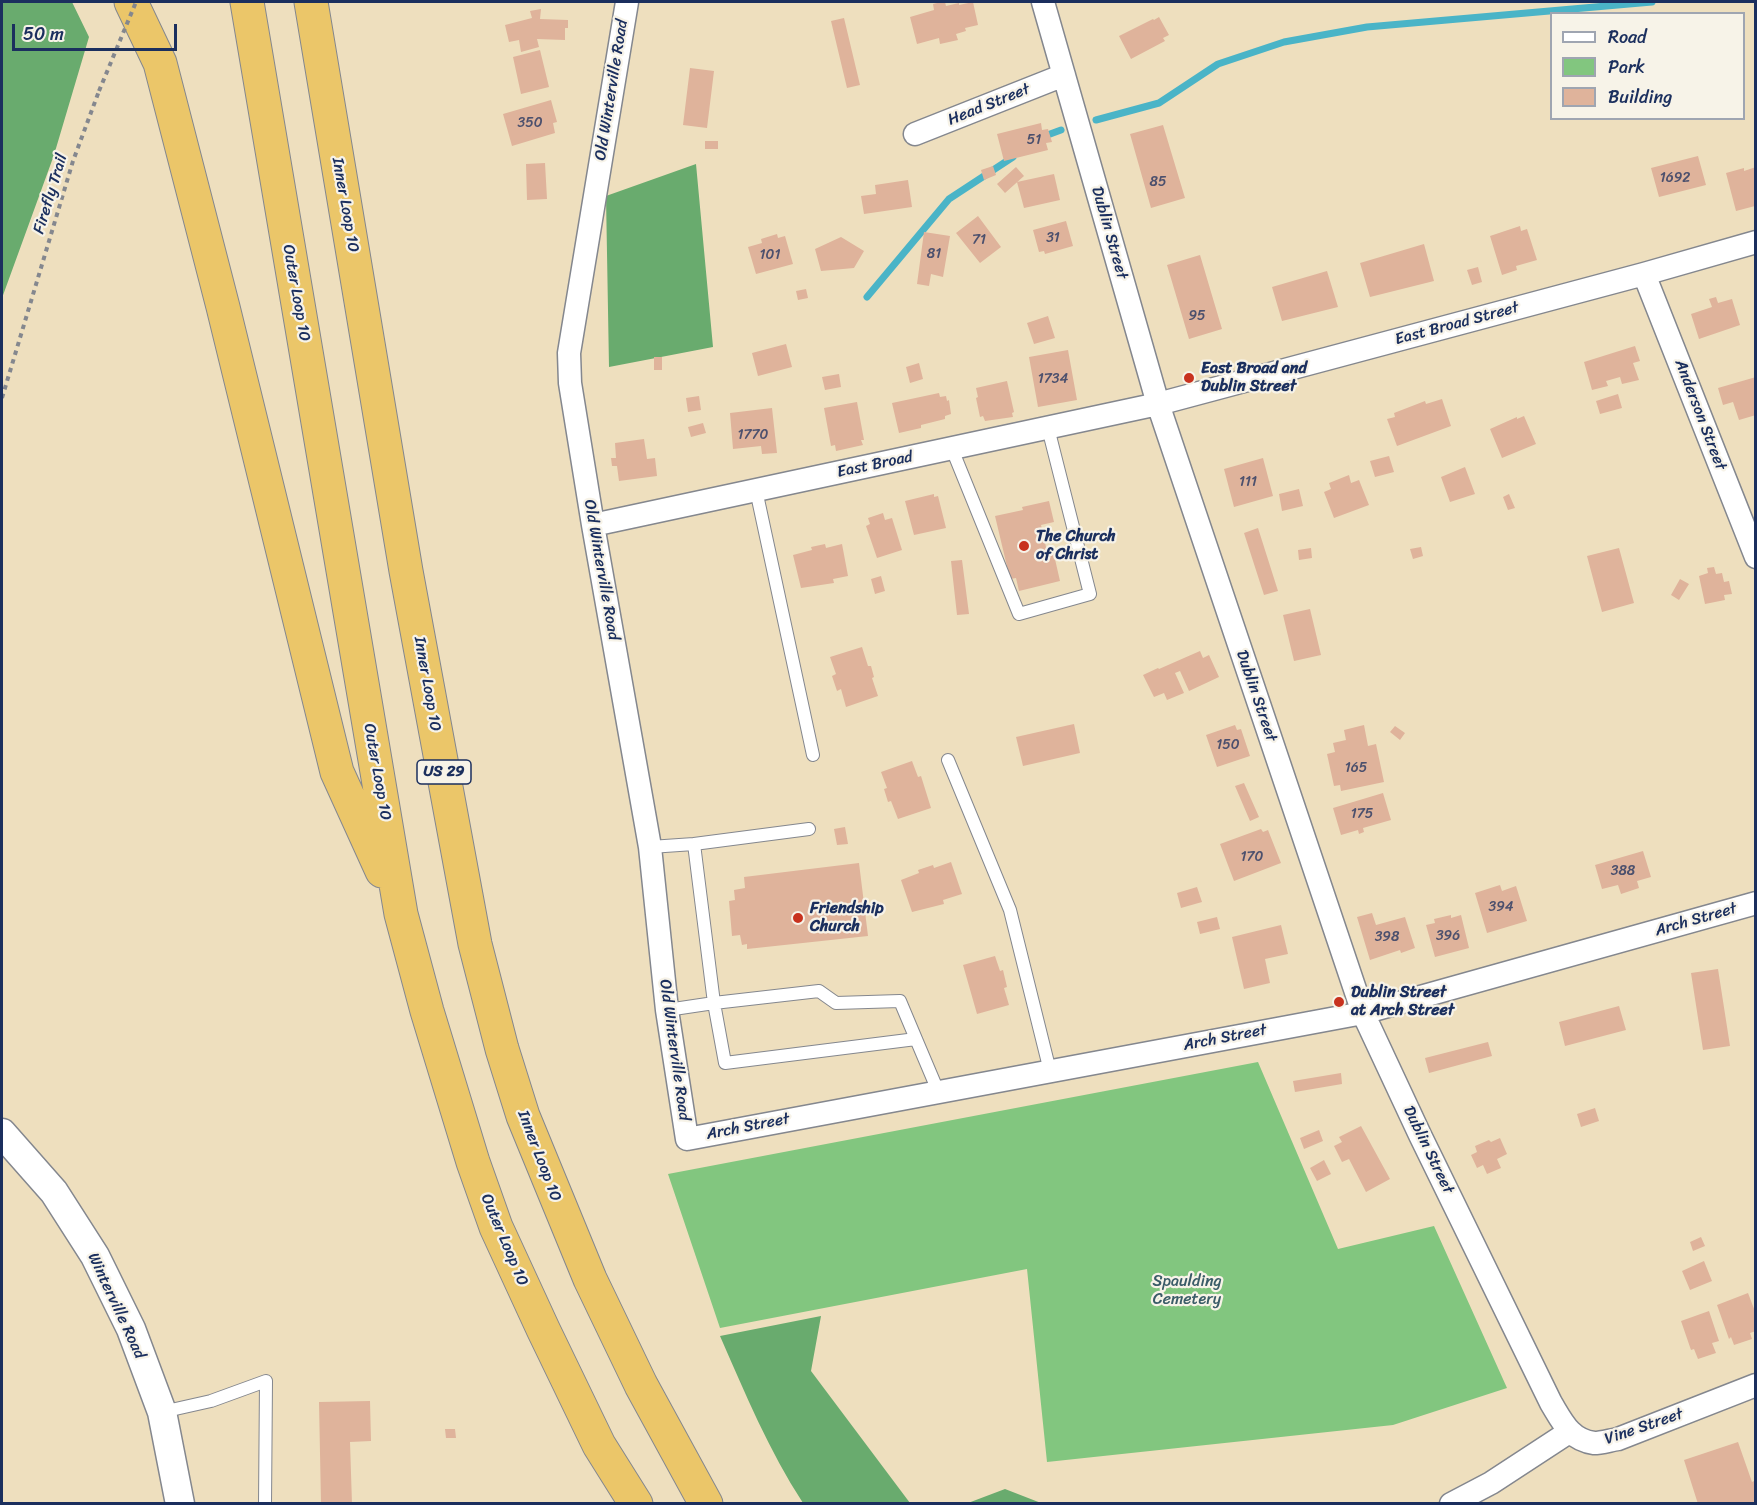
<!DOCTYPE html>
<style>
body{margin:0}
#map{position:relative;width:1757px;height:1505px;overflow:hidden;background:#eedfbe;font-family:Sriracha,sans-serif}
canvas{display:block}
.frame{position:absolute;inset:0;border:3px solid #1b2f5e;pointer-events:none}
.legend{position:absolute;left:1550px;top:12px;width:195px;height:108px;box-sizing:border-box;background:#f7f3e8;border:2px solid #9fa5b1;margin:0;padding:8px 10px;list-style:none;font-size:18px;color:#1b2f5e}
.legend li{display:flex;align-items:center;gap:12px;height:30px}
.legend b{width:30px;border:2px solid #9fa5b1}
.scale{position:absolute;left:12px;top:24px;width:165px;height:27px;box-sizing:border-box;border:3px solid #1b2f5e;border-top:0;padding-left:8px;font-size:18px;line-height:21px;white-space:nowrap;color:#1b2f5e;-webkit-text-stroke:4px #f7f3e8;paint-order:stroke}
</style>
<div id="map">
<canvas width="1757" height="1505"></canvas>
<div class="frame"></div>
<ul class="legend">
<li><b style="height:8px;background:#fff"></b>Road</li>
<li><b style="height:16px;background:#82c67f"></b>Park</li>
<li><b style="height:16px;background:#dfb39b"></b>Building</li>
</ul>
<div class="scale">50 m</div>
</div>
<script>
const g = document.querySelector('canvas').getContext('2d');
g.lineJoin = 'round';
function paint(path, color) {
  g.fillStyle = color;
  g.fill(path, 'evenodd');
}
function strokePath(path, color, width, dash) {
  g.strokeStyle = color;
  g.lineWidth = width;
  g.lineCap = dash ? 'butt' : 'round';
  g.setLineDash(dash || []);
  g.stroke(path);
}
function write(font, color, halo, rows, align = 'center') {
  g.font = font + ' Sriracha,sans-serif';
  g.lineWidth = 4.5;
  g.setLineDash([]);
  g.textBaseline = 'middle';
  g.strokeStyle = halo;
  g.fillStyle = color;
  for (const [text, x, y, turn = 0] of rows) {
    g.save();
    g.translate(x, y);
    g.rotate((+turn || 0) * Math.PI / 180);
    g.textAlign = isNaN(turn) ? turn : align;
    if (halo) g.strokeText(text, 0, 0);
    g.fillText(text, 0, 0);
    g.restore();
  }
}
const green = new Path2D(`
 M1258 1062 1338 1249 1434 1226 1507 1388 1393 1425 1047 1462 1027 1269 720 1328 668 1174Z`);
const forest = new Path2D(`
 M2 2H72L89 37 54 155 2 298Z
 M696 164 713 347 609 367 606 196Z
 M821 1316 811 1371 910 1503H803C769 1451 745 1393 720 1336Z
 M1005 1489 1041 1503H968Z`);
const stream = new Path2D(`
 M1096 120 1159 103 1218 64 1284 42 1367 27 1652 2
 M1042 137 1061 130
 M867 297 949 199 1013 157`);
const building = new Path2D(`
 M941 2H945L946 6 959 3V5L973 2 978 25 965 28 966 31 956 34 958 40 940 44 939 38 917 44 910 17 934 10 933 4Z
 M541 9 540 19 568 20V28H565V40L537 39 539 47 521 52 519 40 509 42 505 25 532 18 530 11Z
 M1159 17 1169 35 1163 38 1165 41 1131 59 1119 36 1153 19 1154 20Z
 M844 18 860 85 847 88 831 21Z
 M540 50 549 87 521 94 513 57Z
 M690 68 714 71 707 128 683 125Z
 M551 100 557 122 553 123 555 133 512 146 503 114Z
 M1041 123 1042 130 1048 129 1052 142 1046 143 1048 150 1004 161 997 134Z
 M1163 125 1185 198 1151 208 1130 134Z
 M705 141H718V149H705Z
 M1698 156 1706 185 1659 197 1651 168Z
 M545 163 547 199 527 200 526 164Z
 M993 166 996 175 984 180 981 170Z
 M1016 167 1024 176 1005 193 997 184Z
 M1756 167 1755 206 1736 211 1726 173 1744 168V171Z
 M1054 174 1060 200 1024 208 1017 182Z
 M908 180 912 207 864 214 861 196 876 194 875 185Z
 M978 216 1001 247 980 263 956 233Z
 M1066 221 1073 246 1045 254 1044 251 1039 252 1033 230Z
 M1520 226 1521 231 1527 229 1537 260 1516 266 1517 270 1502 275 1490 236Z
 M924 232 950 236 943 277 931 274 929 286 917 284Z
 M777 234 778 238 785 236 793 264 756 274 748 247 762 243 761 239Z
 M841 237 864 251 854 268 821 271 815 249Z
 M1424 244 1434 281 1370 297 1360 263Z
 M1200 255 1222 329 1189 339 1167 265Z
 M1478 267 1482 282 1472 285 1467 270Z
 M1327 271 1338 307 1282 321 1272 287Z
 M806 289 808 298 798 300 796 291Z
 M1716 297 1718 303 1732 299 1740 325 1699 339 1691 314 1712 307 1709 299Z
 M1048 316 1055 338 1034 344 1027 323Z
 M786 344 792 367 758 376 752 353Z
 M1635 346 1640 361 1633 363 1639 380 1622 384 1620 377 1606 381 1608 386 1592 390 1584 362Z
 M1068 350 1077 400 1038 407 1029 357Z
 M654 357H662V370H654Z
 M919 363 923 379 910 383 906 367Z
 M839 374 841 387 825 390 822 377Z
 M1756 377V415L1739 420 1733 402 1723 405 1718 388Z
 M1007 381 1014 412 1012 413 1013 417 985 421 983 416 980 417 976 398 978 397 976 388Z
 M939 393 940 397 946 396 947 401 949 400 951 414 945 416V419L921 425V428L899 433 892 403Z
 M1618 394 1622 408 1600 414 1596 401Z
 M699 396 701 410 688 412 686 398Z
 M1442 399 1451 426 1397 446 1387 419 1395 417 1394 413 1425 401 1426 404Z
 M857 402 864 440H861L863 445 836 451 835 445 831 446 824 408Z
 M772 408 777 453 762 454 761 446 733 449 730 413Z
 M1524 416 1536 444 1502 458 1490 429 1517 417V419Z
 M703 423 706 433 691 437 688 427Z
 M644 439 647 459 655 458 657 476 619 481 617 466H612L611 458H616L615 443Z
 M1389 456 1394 472 1375 477 1370 461Z
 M1263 458 1273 496 1234 507 1224 469Z
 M1465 467 1475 494 1450 502 1441 477Z
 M1349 475 1351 483 1359 480 1369 505 1334 518 1324 492 1331 489 1329 483Z
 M1299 489 1303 506 1282 511 1279 494Z
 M934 494V497L938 496 946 528 914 535 905 501Z
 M1509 494 1515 508 1508 510 1503 497Z
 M1049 501 1054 522 1041 525 1046 547 1052 546 1060 581 1019 591 1016 578 1010 579 995 516 1023 510 1022 507Z
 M883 513 885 520 892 518 902 550 877 558 866 526 870 524 868 518Z
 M1258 528 1278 591 1264 595 1244 533Z
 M825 544 826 548 842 544 848 576 833 579 834 583 801 588 793 555 812 550 811 547Z
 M1421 547 1423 556 1413 559 1410 549Z
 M1311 548 1312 558 1299 560 1298 550Z
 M1619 548 1634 603 1602 612 1587 556Z
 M962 560 969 614 957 615 951 561Z
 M1714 567 1716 574 1722 573 1724 582 1729 581 1732 594 1724 595 1725 600 1705 604 1699 576 1708 573 1707 568Z
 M881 576 885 591 875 594 871 579Z
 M1680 579 1689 584 1679 600 1671 595Z
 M1310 609 1321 655 1294 661 1283 615Z
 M862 647 868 666H871L874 677 872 678 878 696 846 707 841 689 837 691 832 676 836 674 830 657Z
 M1200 651 1203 658 1209 655 1219 677 1189 691 1180 671 1175 673 1184 693 1167 700 1164 693 1154 697 1143 675 1158 668 1159 669Z
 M1074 724 1080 753 1023 766 1016 737Z
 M1235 725 1237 730 1241 729 1250 756 1217 767 1206 735Z
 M1364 725 1368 746 1376 744 1384 782 1341 791 1340 785 1334 786 1327 754 1335 752 1333 743 1346 740 1344 730Z
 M1395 726 1405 733 1400 740 1390 732Z
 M912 761 918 777 921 776 931 808 898 819 891 801 888 802 884 789 887 788 881 772Z
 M1244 783 1259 817 1250 821 1235 786Z
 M1383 793 1391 820 1363 828 1364 832 1359 834 1358 830 1341 835 1333 808Z
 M845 827 848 844 837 845 834 829Z
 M1261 829 1263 832 1268 830 1281 863 1234 881 1220 844Z
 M1643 851 1651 877 1637 881 1639 888 1621 894 1618 885 1602 889 1595 865Z
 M951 862 962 894 943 900 944 904 912 912 901 880 919 873 918 870 933 865 934 868Z
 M859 863 868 936 747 949V944L742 945 740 935 732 936 729 901 735 900 734 890 745 888 744 877Z
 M1500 885 1502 891 1516 886 1527 921 1487 933 1475 893Z
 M1197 887 1202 902 1181 908 1177 893Z
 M1372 913 1376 925 1405 917 1415 948 1401 953 1400 950 1370 960 1357 917Z
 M1451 915V918L1461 915 1469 948 1435 957 1426 925 1435 923 1434 919Z
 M1217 917 1220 929 1200 934 1197 922Z
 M1281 925 1288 954 1265 959 1270 983 1244 989 1232 937Z
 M995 956 1000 971 1003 970 1007 987 1004 988 1009 1005 977 1014 963 965Z
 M1718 969 1730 1046 1703 1050 1691 973Z
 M1619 1006 1626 1030 1565 1046 1559 1022Z
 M1488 1042 1492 1056 1429 1073 1425 1058Z
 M1341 1073 1342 1084 1295 1092 1293 1081Z
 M1595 1108 1599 1121 1581 1127 1577 1114Z
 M1361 1126 1390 1179 1366 1192 1349 1159 1342 1162 1334 1146 1342 1142 1339 1137Z
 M1319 1130 1323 1141 1304 1149 1300 1138Z
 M1500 1138 1507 1154 1497 1159 1501 1168 1487 1174 1483 1165 1477 1168 1471 1155 1477 1152 1475 1146 1489 1140 1491 1142Z
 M1324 1160 1331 1174 1317 1181 1310 1168Z
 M1701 1237 1705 1246 1693 1251 1690 1242Z
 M1704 1261 1712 1281 1690 1290 1682 1271Z
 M1748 1293 1756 1314V1331L1750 1333 1752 1339 1734 1345 1731 1337 1729 1339 1717 1305Z
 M1709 1311 1719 1341 1712 1343 1716 1353 1698 1359 1694 1349 1691 1350 1681 1321Z
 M370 1401 371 1441 350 1442 352 1504H321L319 1402Z
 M445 1429H455L456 1438H446Z
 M1738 1442 1752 1482 1754 1481 1756 1484V1504H1698L1684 1460Z`);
const path = new Path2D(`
 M2 398 73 161 99 91`);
const service = new Path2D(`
 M952 449 1019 614 1090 594 1048 428
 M756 490 813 755
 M948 760 1010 910 1050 1071
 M809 829 694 844 714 1003 725 1063 916 1039 938 1091
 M650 847 694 844
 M667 1010 714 1003 819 991 836 1003 900 1001 916 1039
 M162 1412 211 1401 266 1381 265 1504`);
const minor = new Path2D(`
 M627 2 569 353 570 383 593 525 650 847 667 1010 687 1139 1363 1013 1756 903
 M1043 2 1158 404 1363 1013 1420 1135 1551 1403C1562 1421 1570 1440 1594 1443 1601 1443 1611 1440 1618 1439L1756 1385
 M915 134 1064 75
 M1644 274 1756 557
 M593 525 1158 404 1644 274 1756 242
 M1451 1504 1491 1483 1569 1432`);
const tertiary = new Path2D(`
 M2 1133 54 1192 95 1256 131 1329 162 1412 180 1504`);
const motorway = new Path2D(`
 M131 2 160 63 223 307 337 772 382 871
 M247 2 401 914 427 1011 473 1162 496 1227 543 1329 599 1445 636 1504
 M311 2 406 571 475 944 502 1049 523 1116 590 1279 641 1385 706 1504`);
const pathBridge = new Path2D(`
 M99 91 136 2`);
const markers = [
 [1189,378,6,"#c8321e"],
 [1024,546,6,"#c8321e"],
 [798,918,6,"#c8321e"],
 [1339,1002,6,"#c8321e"]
];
const numberNames = [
 ["350",530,123],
 ["51",1034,140],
 ["1692",1675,178],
 ["85",1158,182],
 ["31",1053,238],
 ["71",979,240],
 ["81",934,254],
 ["101",770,255],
 ["95",1197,316],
 ["1734",1053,379],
 ["1770",753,435],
 ["111",1248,482],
 ["150",1228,745],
 ["165",1356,768],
 ["175",1362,814],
 ["170",1252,857],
 ["388",1623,871],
 ["394",1501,907],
 ["396",1448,936],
 ["398",1387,937]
];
const shields = [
 [444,772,54]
];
const shieldNames = [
 ["US 29",444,772]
];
const streetNames = [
 ["Old Winterville Road",612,90,-81],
 ["Head Street",989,105,-22],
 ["Firefly Trail",51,194,-73],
 ["Inner Loop 10",345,205,80],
 ["Dublin Street",1109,233,74],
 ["Outer Loop 10",296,293,80],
 ["East Broad Street",1457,324,-15],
 ["Anderson Street",1700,415,69],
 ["East Broad",875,465,-12],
 ["Old Winterville Road",601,570,80],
 ["Inner Loop 10",427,684,80],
 ["Dublin Street",1256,696,71],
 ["Outer Loop 10",377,772,80],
 ["Arch Street",1696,920,-16],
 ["Arch Street",1225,1038,-11],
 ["Old Winterville Road",674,1050,82],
 ["Arch Street",748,1127,-11],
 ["Dublin Street",1428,1150,64],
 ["Inner Loop 10",539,1156,69],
 ["Outer Loop 10",504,1240,67],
 ["Winterville Road",116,1306,65],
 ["Vine Street",1644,1427,-19]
];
const poiNames = [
 ["East Broad and",1201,369],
 ["Dublin Street",1201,387],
 ["The Church",1036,537],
 ["of Christ",1036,555],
 ["Friendship",810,909],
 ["Church",810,927],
 ["Dublin Street",1351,993],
 ["at Arch Street",1351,1011]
];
const parkNames = [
 ["Spaulding",1187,1282],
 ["Cemetery",1187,1300]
];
paint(green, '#82c67f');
paint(forest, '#69ab6e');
strokePath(stream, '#4ab4c7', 7);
paint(building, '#dfb39b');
strokePath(service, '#84878e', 14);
strokePath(minor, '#84878e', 25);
strokePath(tertiary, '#84878e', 31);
strokePath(motorway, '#84878e', 35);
strokePath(path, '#84878e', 4, [4.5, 4.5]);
strokePath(service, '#fff', 12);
strokePath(minor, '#fff', 22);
strokePath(tertiary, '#fff', 28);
strokePath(motorway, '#ebc669', 33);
strokePath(pathBridge, '#84878e', 4, [4.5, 4.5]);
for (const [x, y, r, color] of markers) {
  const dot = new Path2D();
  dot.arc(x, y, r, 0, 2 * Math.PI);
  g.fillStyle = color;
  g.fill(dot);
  strokePath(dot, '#f7f3e8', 2);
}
write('14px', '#4c506d', null, numberNames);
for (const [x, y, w] of shields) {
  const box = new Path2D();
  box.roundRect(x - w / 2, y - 12, w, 24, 4.5);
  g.fillStyle = '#f7f3e8';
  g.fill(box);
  strokePath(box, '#1b2f5e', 1.5);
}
write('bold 15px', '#1b2f5e', null, shieldNames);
write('16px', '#1b2f5e', '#f7f3e8', streetNames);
write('bold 16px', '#1b2f5e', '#f7f3e8', poiNames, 'left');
write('16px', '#3a5c68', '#f7f3e8', parkNames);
</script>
